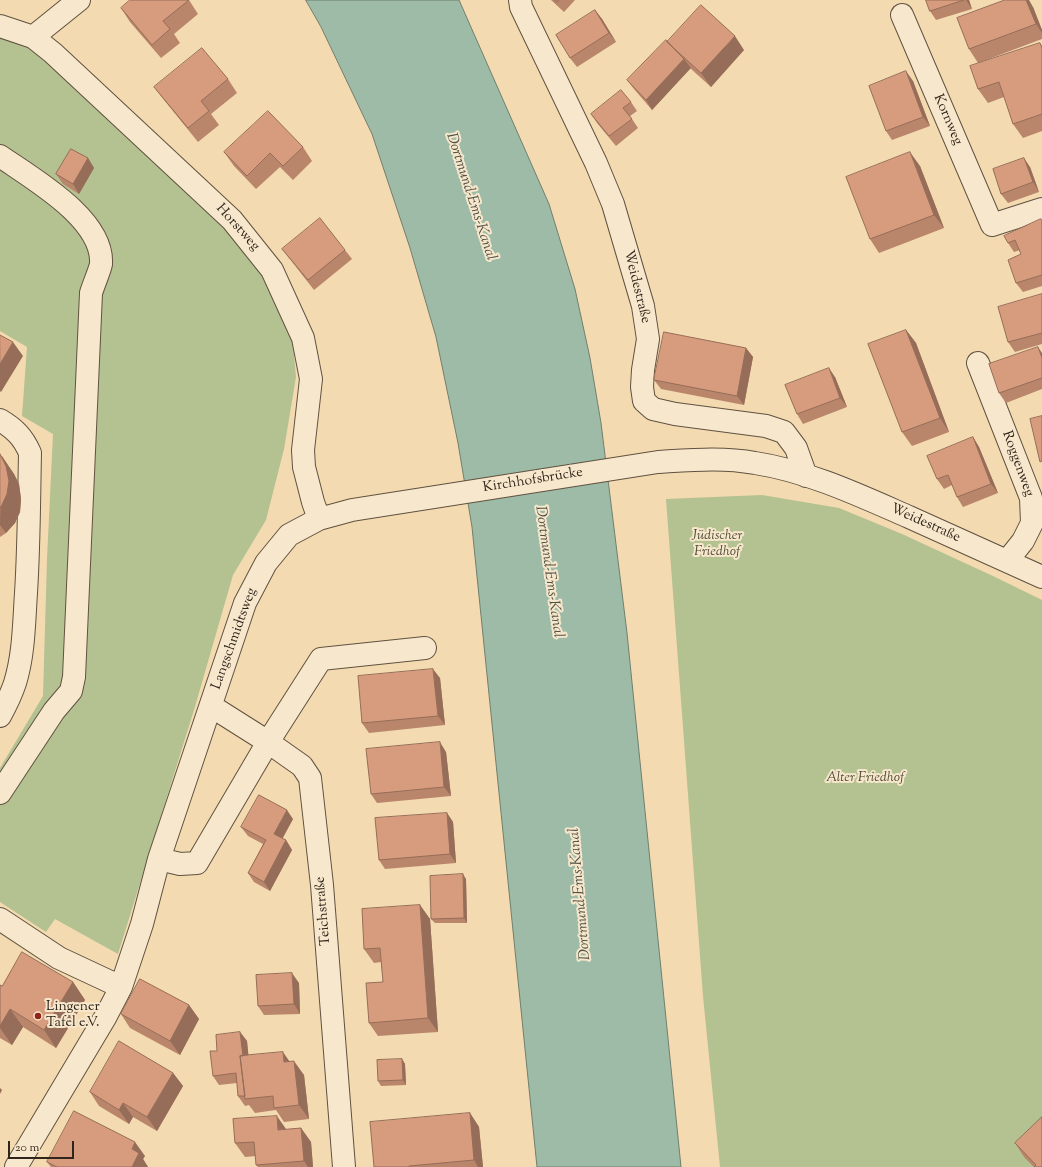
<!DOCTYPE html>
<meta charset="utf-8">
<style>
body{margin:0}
#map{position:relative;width:1042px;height:1167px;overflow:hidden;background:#f3dab0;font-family:"Sorts Mill Goudy",serif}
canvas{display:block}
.scale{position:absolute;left:8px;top:1141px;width:66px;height:18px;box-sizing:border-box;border:2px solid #2f251b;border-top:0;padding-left:5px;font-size:12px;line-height:14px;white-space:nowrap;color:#2f251b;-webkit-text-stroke:3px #f7e7cc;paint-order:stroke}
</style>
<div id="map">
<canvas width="1042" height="1167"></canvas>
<div class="scale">20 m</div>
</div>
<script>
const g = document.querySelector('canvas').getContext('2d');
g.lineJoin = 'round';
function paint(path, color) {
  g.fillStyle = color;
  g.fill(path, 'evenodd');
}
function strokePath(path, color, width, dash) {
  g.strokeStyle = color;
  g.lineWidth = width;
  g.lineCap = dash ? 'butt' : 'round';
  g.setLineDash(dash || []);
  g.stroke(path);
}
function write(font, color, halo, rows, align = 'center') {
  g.font = font + ' "Sorts Mill Goudy",serif';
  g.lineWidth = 4;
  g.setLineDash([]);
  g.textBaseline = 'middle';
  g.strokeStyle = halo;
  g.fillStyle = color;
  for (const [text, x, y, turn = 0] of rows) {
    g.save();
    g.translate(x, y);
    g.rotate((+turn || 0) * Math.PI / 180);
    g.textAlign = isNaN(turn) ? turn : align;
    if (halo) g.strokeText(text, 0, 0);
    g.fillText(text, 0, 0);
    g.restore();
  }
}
const green = new Path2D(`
 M0 25 48 46 230 220 290 310 296 377 284 449 266 520 233 575 194 710 118 954 55 919 46 932 0 902V768L43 696 47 559 53 434 22 416 27 347 0 331Z
 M762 495 839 508 902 534 995 577 1042 600V1167H720L703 996 666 499Z`);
const water = new Path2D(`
 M306 0H459L549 204 575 289 590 358 601 423 627 633 681 1167H537L472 527 458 443 436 337 410 248 372 134 321 27Z`);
const minor = new Path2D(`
 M520 0 521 7 596 163 613 204 643 306 648 339 643 370 642 387 644 401 653 409 675 414 766 426 784 432 796 448 806 476
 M902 15 992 225 1042 209
 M0 26 33 37 53 53 232 220 272 270 303 338 311 379 303 450 304 467 313 502 319 519
 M33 37 79 0
 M0 156C33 179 104 219 101 264 100 270 93 286 91 293L74 677 71 691 54 711 0 793
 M978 363 1031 498 1032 523 1023 541 1007 561
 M0 420C15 429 23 437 30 453 29 499 29 546 26 593 24 622 24 654 15 683 11 695 6 705 0 716
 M211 706 268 742 302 766 310 778 322 885 344 1167
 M159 859 180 864 197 863 268 742 321 659 425 648
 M0 919 59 958 121 987
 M16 1167 106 1016 121 987 142 924 159 859 245 603 266 563 289 535 319 519 352 510 658 462C691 460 723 457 755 463 808 471 861 496 909 517 954 537 998 557 1042 577`);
const wall = new Path2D(`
 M189 0 198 14 174 34 180 43 161 58 130 22 121 8Z
 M551 0H575L564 12Z
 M926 0H969L972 9 936 20 930 11Z
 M1033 7 1042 30V39L978 63 969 49Z
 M595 10 602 19 616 42 577 67 570 58Z
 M668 42 744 50 711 87 690 68 652 110 634 89 627 80Z
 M1040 43 1042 46V131L1023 138 1013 124 1004 97 988 103 978 89Z
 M228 79 237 93 211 114 219 125 198 142 164 100 154 87Z
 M913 81 930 126 892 140 886 131Z
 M631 102 637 111 630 116 638 128 616 146 597 123 591 114Z
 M303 147 312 161 293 180 280 167 256 189 234 166 224 152Z
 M88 158 94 168 79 194 63 184 56 174Z
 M920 166 944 228 879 253 870 239Z
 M1030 167 1039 192 1008 203 1001 194Z
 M1042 221V286L1023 292 1016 283 1021 254 1020 250 1014 252 1008 243Z
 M282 249 345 250 352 259 314 290 289 258Z
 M1042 294V344L1015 352 1008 342Z
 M906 330 916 343 949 432 912 446 902 432Z
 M746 348 753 357 744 405 661 389 654 380Z
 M1042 353V389L1006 403 999 393Z
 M835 377 847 407 803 424 797 414Z
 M973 437 979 447 998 493 963 507 957 497 952 485 944 489 937 479Z
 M0 454 14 474 19 484 21 499 20 512 15 523 6 533 0 537Z
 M440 678 445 725 369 733 362 723Z
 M446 752 451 796 377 803 371 794Z
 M447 813 453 822 456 863 385 869 379 860Z
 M293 819 282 839 286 840 292 850 270 891 254 882 248 873 263 844 248 836 241 827Z
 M466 879 467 923H435L431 919Z
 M420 905 430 919 438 1032 378 1036 369 1023 383 982 381 962 374 963 364 949Z
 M73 982 85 1000 56 1048 23 1027 12 1045 0 1038V985L2 986Z
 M299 983 300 1014 264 1015 258 1006Z
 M189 1005 199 1019 180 1055 130 1028 121 1014Z
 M240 1032 247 1041 248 1056 289 1061 304 1075 309 1119 284 1122 276 1110 255 1113 249 1105 245 1106 238 1096 237 1083 219 1085 213 1076 217 1051Z
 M402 1059 405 1064 406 1085 381 1086 378 1081Z
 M173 1073 183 1086 157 1131 133 1117 129 1124 99 1106 90 1092Z
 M470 1113 479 1127 483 1167H374Z
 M301 1128 311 1142 313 1167H258L256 1165V1156L245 1157 235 1143 286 1130Z
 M1015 1143 1042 1167H1034L1024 1157Z
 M145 1156 143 1159 148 1167H51L47 1162Z`);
const shadedWall = new Path2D(`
 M966 0H969L972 9Z
 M1026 0H1029L1033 7 1042 30V33L1036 24Z
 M595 10 602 19 616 42 609 33Z
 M735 36 744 50 711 87 701 73Z
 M684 59 691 68 652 110 646 100Z
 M906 71 913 81 930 126 923 117Z
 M910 152 920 166 944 228 934 215Z
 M88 158 94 168 79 194 73 184Z
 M1024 158 1030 167 1039 192 1033 182Z
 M906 330 916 343 949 432 940 418Z
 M13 342 23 356 1 392 0 391V364Z
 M1038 347 1042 353V358Z
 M746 348 753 357 744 405 737 396Z
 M829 368 835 377 847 407 840 398Z
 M973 437 979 447 998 493 991 484Z
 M2 456 14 474 19 484 21 499 20 512 15 523 6 533 0 525Z
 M433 669 440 678 445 725 438 716Z
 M440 742 446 752 451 796 444 787Z
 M287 810 293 819 280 843 274 834Z
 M447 813 453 822 456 863 450 854Z
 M286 840 292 850 270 891 264 882Z
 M463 874 466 879 467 923 464 918Z
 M420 905 430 919 438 1032 428 1018Z
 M292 973 299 983 300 1014 294 1004Z
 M73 982 85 1000 56 1048 44 1030Z
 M189 1005 199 1019 180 1055 170 1041Z
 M10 1009 23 1027 12 1045 0 1028V1026Z
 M240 1032 247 1041 253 1098 247 1095Z
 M283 1052 292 1065 284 1062Z
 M402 1059 405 1064 406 1085 403 1080Z
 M294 1061 304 1075 309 1119 299 1105Z
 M173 1073 183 1086 157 1131 147 1117Z
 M0 1088 2 1090 0 1094Z
 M123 1103 133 1117 129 1124 119 1110Z
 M470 1113 479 1127 483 1167H478L474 1160Z
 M277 1116 286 1129 278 1130Z
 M301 1128 311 1142 313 1167H308L304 1161Z
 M135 1142 145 1156 143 1159 148 1167H132V1149Z`);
const building = new Path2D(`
 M130 0H189L163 21 170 29 152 45 121 8Z
 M555 0H559L557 2Z
 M926 0H964L930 11Z
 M1005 0H1026L1036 24 969 49 957 18Z
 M701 5 735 36 701 73 667 42Z
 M595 10 609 33 570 58 556 35Z
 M666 40 684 59 646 100 627 80Z
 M1040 43 1042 48V114L1013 124 999 82 978 89 970 66Z
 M202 48 228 79 201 101 209 111 188 128 154 87Z
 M906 71 923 117 886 131 869 86Z
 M621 90 631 102 623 108 632 119 609 136 591 114Z
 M268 111 303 147 283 166 270 153 247 176 224 152Z
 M71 149 88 158 73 184 56 174Z
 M910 152 934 215 870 239 846 177Z
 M1024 158 1033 182 1001 194 993 169Z
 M320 218 345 250 308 280 282 249Z
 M1041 219 1042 221V275L1016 283 1008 260 1021 254 1015 240 1008 243 1004 236Z
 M1042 294V333L1008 342 998 307Z
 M906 330 940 418 902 432 868 344Z
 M664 332 746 348 737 396 654 380Z
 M0 335 13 342 0 364Z
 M1038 347 1042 358V378L999 393 989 364Z
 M829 368 840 398 797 414 785 385Z
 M1042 416V461L1040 462 1030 419Z
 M973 437 991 484 957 497 948 475 937 479 927 456Z
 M0 454 6 466 9 481 7 494 2 505 0 508Z
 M433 669 438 716 362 723 358 676Z
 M440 742 444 787 371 794 366 749Z
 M259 795 287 810 274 834 286 840 264 882 248 873 266 840 241 827Z
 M447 813 450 854 379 860 375 818Z
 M463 874 464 918 431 919 430 876Z
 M420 905 428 1018 369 1023 366 983 383 982 380 948 364 949 362 909Z
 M22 952 73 982 44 1030 10 1009 0 1026V985L2 986Z
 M292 973 294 1004 258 1006 256 975Z
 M140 979 189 1005 170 1041 121 1014Z
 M240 1032 243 1056H240L245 1096H238L236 1073 213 1076 210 1051H217L216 1035Z
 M119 1041 173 1073 147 1117 123 1103 119 1110 90 1092Z
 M283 1052 284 1062 294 1061 299 1105 274 1108 273 1096 245 1099 240 1056Z
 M402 1059 403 1080 378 1081 377 1060Z
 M74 1111 135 1142 132 1149 139 1153 132 1167H57L47 1162Z
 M470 1113 474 1160 409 1166V1167H374L370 1122Z
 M277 1116 278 1130 301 1128 304 1161 256 1165 254 1142 235 1143 233 1119Z
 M1042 1117V1167H1034L1036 1165 1015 1143Z`);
const markers = [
 [38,1016,4,"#8f2418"]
];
const streetNames = [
 ["Kornweg",947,120,67],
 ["Horstweg",237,228,48],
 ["Weidestraße",636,287,76],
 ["Roggenweg",1017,464,70],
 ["Kirchhofsbrücke",533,481,-9],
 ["Weidestraße",925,524,24],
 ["Langschmidtsweg",235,639,-70],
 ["Teichstraße",324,911,-95]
];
const parkNames = [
 ["Jüdischer",717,537],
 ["Friedhof",717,553],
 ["Alter Friedhof",865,779]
];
const poiNames = [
 ["Lingener",46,1008],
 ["Tafel e.V.",46,1024]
];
const waterNames = [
 ["Dortmund-Ems-Kanal",470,197,72],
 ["Dortmund-Ems-Kanal",548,572,82],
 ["Dortmund-Ems-Kanal",581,894,-95]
];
paint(green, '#b4c191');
paint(water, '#9dbba6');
strokePath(water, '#717f6e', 1);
strokePath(minor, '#605240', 24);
strokePath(minor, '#f7e7cc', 22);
paint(wall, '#b9866c');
paint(shadedWall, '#966d58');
paint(building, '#d79c7e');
strokePath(building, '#966d58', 1);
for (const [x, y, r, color] of markers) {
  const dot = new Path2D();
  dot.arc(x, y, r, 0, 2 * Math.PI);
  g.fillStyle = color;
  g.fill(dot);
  strokePath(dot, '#f7e7cc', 1.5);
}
write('14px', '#2f251b', '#f7e7cc', streetNames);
write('italic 14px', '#504c38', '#f7e7cc', parkNames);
write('14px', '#2f251b', '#f7e7cc', poiNames, 'left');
write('italic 15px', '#505245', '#f7e7cc', waterNames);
</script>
